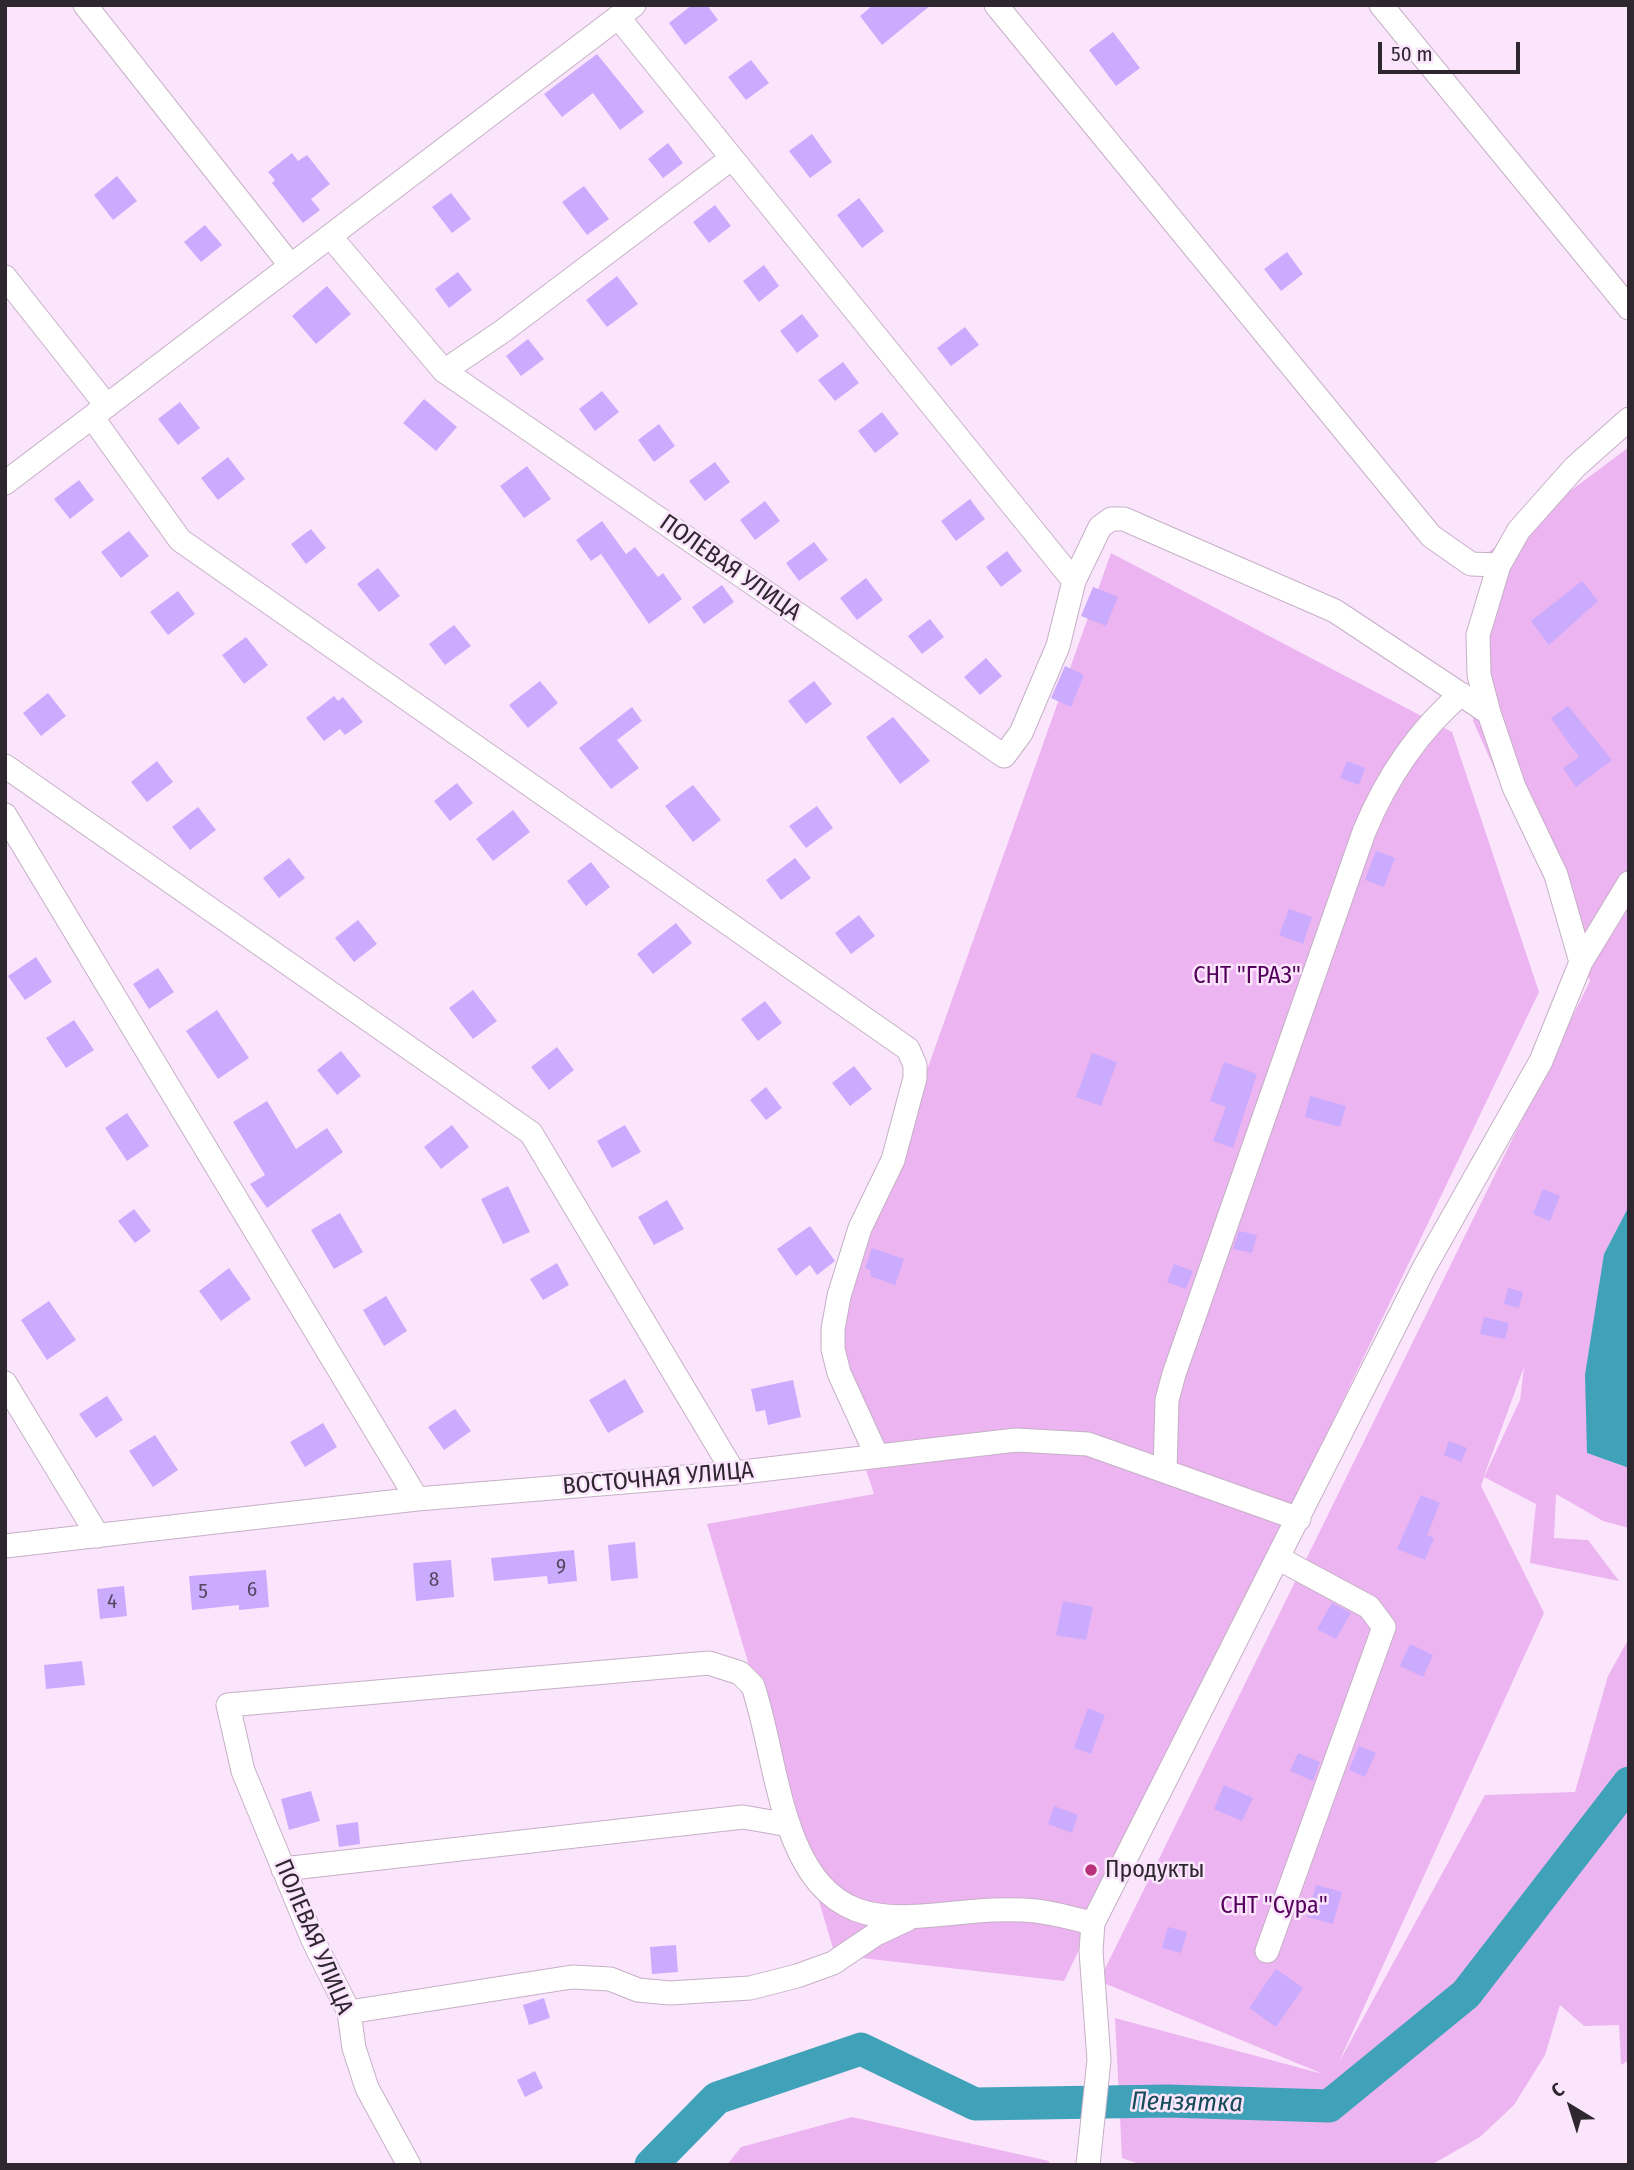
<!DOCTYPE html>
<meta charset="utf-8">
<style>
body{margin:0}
#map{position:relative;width:1634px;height:2170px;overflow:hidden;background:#fbe5fc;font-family:"Fira Sans Condensed",sans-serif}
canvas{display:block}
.frame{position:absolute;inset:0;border:7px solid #2f272f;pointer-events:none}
.north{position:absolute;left:1536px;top:2072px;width:70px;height:70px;-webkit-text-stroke:5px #fbe5fc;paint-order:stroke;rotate:322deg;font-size:19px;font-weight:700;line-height:28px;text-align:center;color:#2f272f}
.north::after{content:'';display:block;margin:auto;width:24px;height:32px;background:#2f272f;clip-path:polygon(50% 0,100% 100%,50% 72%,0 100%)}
.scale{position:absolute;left:1378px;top:42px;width:142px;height:32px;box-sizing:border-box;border:4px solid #2f272f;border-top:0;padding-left:9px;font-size:21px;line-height:24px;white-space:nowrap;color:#2f272f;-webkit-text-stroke:5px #fbe5fc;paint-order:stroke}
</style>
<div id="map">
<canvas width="1634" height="2170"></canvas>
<div class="frame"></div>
<div class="north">С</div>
<div class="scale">50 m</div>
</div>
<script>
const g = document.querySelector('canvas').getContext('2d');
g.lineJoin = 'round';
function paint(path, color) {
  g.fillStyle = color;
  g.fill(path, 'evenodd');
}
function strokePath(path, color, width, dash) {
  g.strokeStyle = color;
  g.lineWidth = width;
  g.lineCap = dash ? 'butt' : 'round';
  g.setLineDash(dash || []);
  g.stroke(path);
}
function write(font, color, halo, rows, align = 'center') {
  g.font = font + ' "Fira Sans Condensed",sans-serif';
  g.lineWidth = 5;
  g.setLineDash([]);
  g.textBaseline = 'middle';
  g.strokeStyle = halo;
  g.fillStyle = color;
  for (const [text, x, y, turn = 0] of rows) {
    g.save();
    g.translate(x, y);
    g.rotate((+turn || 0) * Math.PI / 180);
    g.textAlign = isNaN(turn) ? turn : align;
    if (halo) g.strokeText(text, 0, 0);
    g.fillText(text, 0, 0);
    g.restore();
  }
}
const green = new Path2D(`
 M1629 447V1206L1604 1254 1587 1453 1629 1468V1528L1603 1521 1556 1494 1554 1538 1588 1540 1619 1581 1530 1563 1536 1504 1484 1477 1481 1486 1544 1613 1338 2064 1485 1795 1575 1792 1608 1676 1629 1638V2060L1621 2065 1619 2025 1584 2026 1560 2005 1545 2055 1514 2105 1480 2137 1431 2165H1142L1122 2158 1115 2018 1323 2074 1099 1981 1590 981 1473 721 1486 554ZM1524 1367 1520 1400 1484 1477V1476Z
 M1111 553 1452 732 1539 992 1064 1981 835 1955 707 1524 874 1494 827 1351Z
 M852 2117 1049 2161V2165H727L741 2147Z`);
const water = new Path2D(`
 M1629 1206V1468L1587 1453 1585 1375 1604 1254Z`);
const river = new Path2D(`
 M651 2165 717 2098 861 2049 975 2104 1168 2101 1329 2106 1466 1994 1629 1783`);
const building = new Path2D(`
 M692 5H707L718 20 685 45 669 23Z
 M873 5H931L882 45 860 16Z
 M1113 32 1140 68 1116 86 1089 50Z
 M597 54 644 112 620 130 593 93 562 117 544 94Z
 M751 60 769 83 746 100 728 77Z
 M812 134 832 162 810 178 789 151Z
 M668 143 683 163 663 178 648 159Z
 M292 153 298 161 307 155 330 184 311 199 320 210 303 223 272 183 275 180 268 172Z
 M117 176 137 201 113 220 94 195Z
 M584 186 609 219 587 235 562 202Z
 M451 193 471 219 452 233 432 207Z
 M859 198 884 231 862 248 837 215Z
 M715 205 731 226 709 243 693 222Z
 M205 225 222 245 201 262 184 242Z
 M1287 252 1303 274 1281 291 1264 269Z
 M764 265 779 286 759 302 743 281Z
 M458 272 472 290 449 308 435 289Z
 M617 276 638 304 607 327 586 300Z
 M327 286 351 314 316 344 292 316Z
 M802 314 819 336 797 353 780 331Z
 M965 327 979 345 951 366 937 348Z
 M528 339 544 359 521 376 506 356Z
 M843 362 859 383 835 401 818 380Z
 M602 391 619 412 595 431 579 409Z
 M424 399 457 427 436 451 403 423Z
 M180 402 200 428 178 445 158 419Z
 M882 412 899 434 875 453 858 431Z
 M659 424 675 446 654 462 638 440Z
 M228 457 245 479 218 500 201 478Z
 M715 462 730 482 705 501 689 481Z
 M527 466 551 499 524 518 500 486Z
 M79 480 94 500 70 519 54 499Z
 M970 499 985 519 956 541 941 521Z
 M765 501 780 521 755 540 740 520Z
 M602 521 626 554 635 547 658 577 663 573 682 599 649 624 601 554 591 561 576 540Z
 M311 529 326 548 306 564 291 544Z
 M129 531 149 556 121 578 101 552Z
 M814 542 828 560 799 581 786 563Z
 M1007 551 1022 571 1001 587 986 567Z
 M378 568 400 596 379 612 357 584Z
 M866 578 883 600 857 620 840 598Z
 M1582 581 1598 601 1549 645 1531 621Z
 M722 585 734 602 704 624 692 607Z
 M1093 587 1118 597 1106 626 1081 616Z
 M178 591 195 614 168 635 150 612Z
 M930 619 944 637 922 654 908 636Z
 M454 625 471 646 445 665 429 644Z
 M246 637 268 665 244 684 222 655Z
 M986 658 1002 676 980 695 964 677Z
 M1065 666 1084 675 1071 707 1051 698Z
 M540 681 558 703 528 728 509 705Z
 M814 681 832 704 806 724 788 701Z
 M48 693 66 716 41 736 23 713Z
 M334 696 338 701 343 697 363 722 345 735 340 729 324 741 306 718Z
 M1568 706 1612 760 1576 787 1563 768 1579 757 1551 718Z
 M632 707 642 721 617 740 639 768 611 789 579 748Z
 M893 717 930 761 900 784 866 737Z
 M157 761 173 782 147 802 131 782Z
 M1347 761 1365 768 1359 785 1340 778Z
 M457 783 473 803 450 821 434 801Z
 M693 785 721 820 693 842 665 806Z
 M817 806 833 828 806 848 789 826Z
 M198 807 216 830 190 850 172 827Z
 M513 810 530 832 493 861 476 839Z
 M1376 851 1395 858 1384 887 1365 880Z
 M289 858 305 878 279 898 263 878Z
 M795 858 811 878 781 900 766 880Z
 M591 862 610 887 586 906 567 881Z
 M1289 909 1312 917 1303 944 1279 935Z
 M859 915 875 936 851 954 835 933Z
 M358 920 377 944 354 962 335 938Z
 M676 923 692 943 653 974 637 954Z
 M36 957 52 982 25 1000 8 976Z
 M158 968 174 992 149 1009 133 984Z
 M473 990 497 1021 473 1039 449 1008Z
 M765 1001 782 1023 758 1041 741 1019Z
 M217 1010 249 1058 218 1079 186 1031Z
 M74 1020 94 1050 66 1068 46 1038Z
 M557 1047 574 1070 549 1090 531 1067Z
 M341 1051 361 1076 337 1095 317 1070Z
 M1092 1053 1117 1062 1101 1106 1076 1097Z
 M1224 1062 1257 1074 1233 1148 1213 1141 1226 1107 1210 1101Z
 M854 1066 872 1089 850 1106 832 1083Z
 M766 1087 782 1108 766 1120 750 1100Z
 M1310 1096 1346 1106 1340 1127 1305 1117Z
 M267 1101 296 1149 327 1128 343 1152 267 1208 250 1184 265 1175 233 1122Z
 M127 1113 149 1146 127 1161 105 1128Z
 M452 1125 469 1147 441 1169 424 1147Z
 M625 1125 641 1152 612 1168 597 1141Z
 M508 1186 530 1232 503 1244 481 1199Z
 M1543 1189 1560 1196 1550 1221 1533 1214Z
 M667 1200 684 1229 654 1245 638 1217Z
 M134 1209 151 1231 135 1243 118 1221Z
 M340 1213 363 1252 334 1269 311 1230Z
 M810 1226 835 1261 817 1275 810 1265 796 1276 777 1249Z
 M1239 1231 1257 1235 1252 1253 1233 1249Z
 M872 1248 904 1259 895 1285 870 1276 871 1271 865 1268Z
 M557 1263 569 1285 543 1300 530 1279Z
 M1174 1264 1193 1271 1186 1289 1167 1282Z
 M229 1268 251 1299 221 1321 199 1291Z
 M1508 1288 1523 1292 1519 1308 1504 1304Z
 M386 1296 407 1331 384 1346 363 1310Z
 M49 1301 76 1340 47 1360 21 1320Z
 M1484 1317 1509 1323 1505 1339 1480 1334Z
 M625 1379 644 1412 608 1433 589 1400Z
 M793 1380 801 1417 768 1425 765 1410 756 1412 751 1389Z
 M107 1396 123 1420 96 1438 79 1414Z
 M455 1409 471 1431 444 1450 428 1427Z
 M323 1423 337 1447 305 1467 290 1442Z
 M155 1435 178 1470 153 1487 129 1451Z
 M1449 1441 1467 1448 1461 1462 1444 1455Z
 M1421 1495 1440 1503 1427 1535 1434 1538 1425 1560 1397 1549Z
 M635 1542 638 1578 611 1581 608 1545Z
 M574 1550 577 1581 548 1584 547 1576 494 1581 491 1558Z
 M451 1560 454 1597 416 1601 413 1563Z
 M266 1570 269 1607 239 1610V1605L192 1610 189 1576Z
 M124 1586 127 1616 100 1619 97 1589Z
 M1063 1601 1093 1607 1086 1640 1056 1635Z
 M1332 1603 1351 1613 1336 1639 1317 1629Z
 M1410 1644 1433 1655 1423 1677 1400 1666Z
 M82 1661 85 1685 46 1689 44 1665Z
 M1088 1708 1105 1715 1091 1754 1074 1748Z
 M1359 1746 1376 1753 1365 1777 1349 1770Z
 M1298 1753 1320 1762 1313 1781 1290 1771Z
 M1224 1785 1253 1798 1242 1821 1214 1809Z
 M311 1791 320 1821 289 1830 281 1799Z
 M1054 1806 1078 1815 1072 1833 1048 1824Z
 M358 1822 360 1844 339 1847 336 1825Z
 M1316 1885 1342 1892 1333 1924 1307 1917Z
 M1168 1927 1187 1932 1181 1953 1162 1948Z
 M676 1945 678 1972 652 1974 650 1947Z
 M1276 1969 1303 1988 1276 2027 1249 2008Z
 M544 1998 550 2018 529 2025 523 2005Z
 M535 2071 543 2088 525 2097 517 2080Z`);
const minor = new Path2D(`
 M85 5 291 266
 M996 5 1431 536 1471 564 1499 565
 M1381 5 1629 308
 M618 17 1074 581
 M330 236 444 371 1004 756 1021 733 1058 646 1074 581 1100 527 1111 519H1124L1335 611 1489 713
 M5 277 107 406
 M444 371 503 331 732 158
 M92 417 180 540 908 1049 915 1065V1078L893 1160 860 1228 839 1296 833 1329V1349L839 1373 877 1456
 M5 483 634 5
 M5 766 531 1133 734 1473
 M5 815 417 1499
 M1581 962 1629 883
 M5 1383 98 1536
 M1165 1471 1167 1400 1174 1374 1364 832C1386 779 1418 731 1461 694
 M5 1546 417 1499 734 1473 1016 1440 1088 1444 1299 1519
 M283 1869 743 1817 789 1825
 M1267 1951 1384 1627 1369 1607 1278 1558
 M349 2012 572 1977 610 1979 638 1990 670 1993 750 1988 797 1976 833 1963 876 1934 908 1919
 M409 2165 367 2088 354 2048 349 2012 313 1940 243 1771 228 1705 709 1663 740 1673 753 1686C768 1732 773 1781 789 1826 837 1965 929 1900 1036 1911 1055 1913 1074 1919 1093 1923
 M1088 2165 1099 2060 1091 1951 1093 1923 1424 1268 1541 1061 1581 962 1556 875 1514 787 1489 713 1479 675 1478 635 1499 565 1519 530 1575 467 1629 419`);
const markers = [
 [1091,1870,7,"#b73278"]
];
const numberNames = [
 ["9",561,1567],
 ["8",434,1580],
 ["6",252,1590],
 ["5",203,1592],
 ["4",112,1602]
];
const streetNames = [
 ["ПОЛЕВАЯ УЛИЦА",730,568,35],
 ["ВОСТОЧНАЯ УЛИЦА",658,1479,-5],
 ["ПОЛЕВАЯ УЛИЦА",313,1937,67]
];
const parkNames = [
 ["СНТ \"ГРАЗ\"",1247,976],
 ["СНТ \"Сура\"",1274,1906]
];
const poiNames = [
 ["Продукты",1105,1870]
];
const waterNames = [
 ["Пензятка",1187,2103,1]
];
paint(green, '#ecb4f0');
paint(water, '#3fa2b8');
strokePath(river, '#3fa2b8', 33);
paint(building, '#cbabfe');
strokePath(minor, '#c5b0c6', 25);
strokePath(minor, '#fff', 23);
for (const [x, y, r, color] of markers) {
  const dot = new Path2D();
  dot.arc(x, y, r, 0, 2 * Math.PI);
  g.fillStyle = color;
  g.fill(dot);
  strokePath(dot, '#fbe5fc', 2.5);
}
write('21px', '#564863', null, numberNames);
write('24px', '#2f272f', '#fbe5fc', streetNames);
write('24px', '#53005a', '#fbe5fc', parkNames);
write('24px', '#2f272f', '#fbe5fc', poiNames, 'left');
write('italic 26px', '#144c59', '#fbe5fc', waterNames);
</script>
